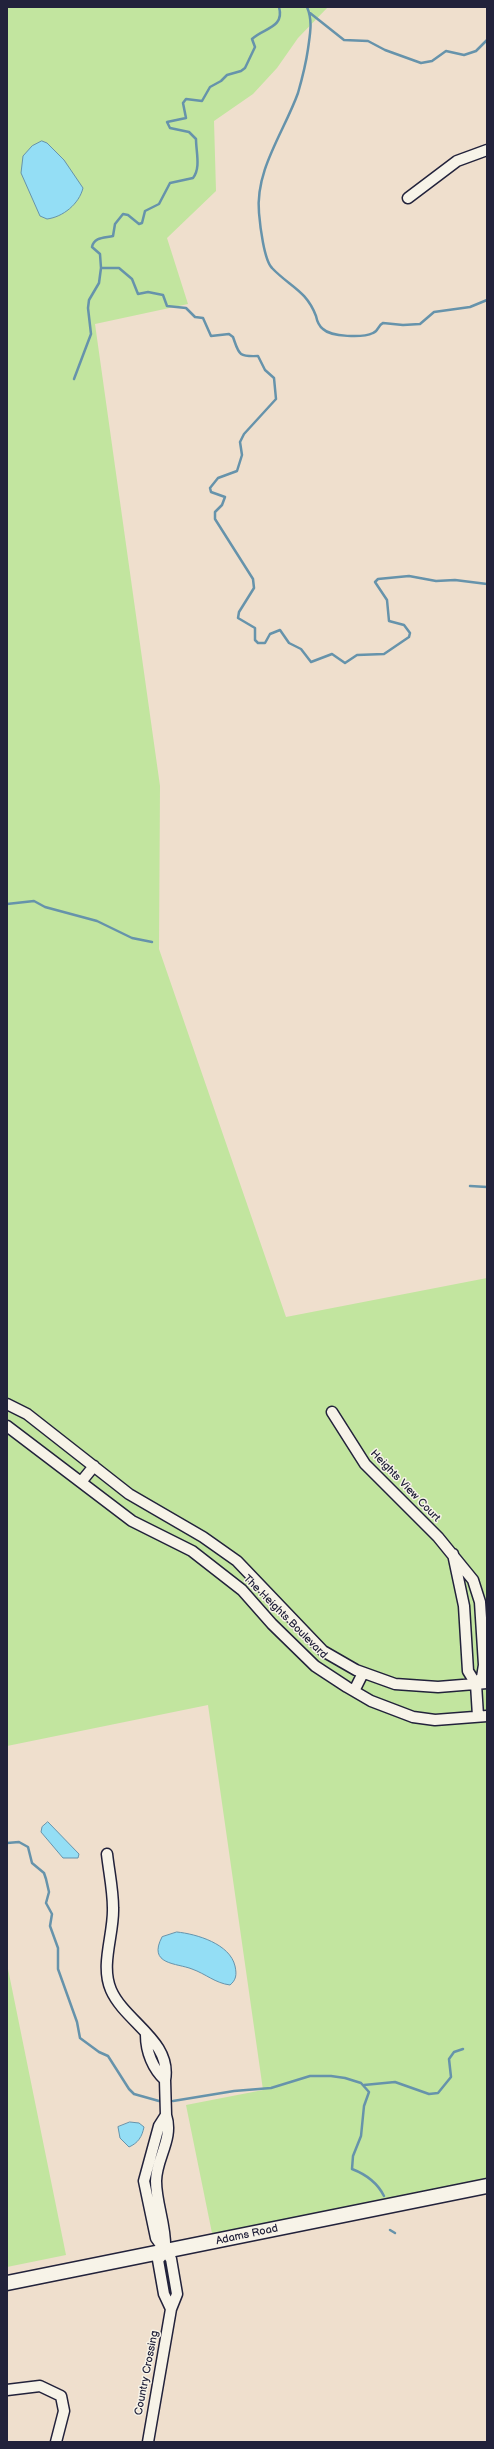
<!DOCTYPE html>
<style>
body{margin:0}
#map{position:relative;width:494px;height:2449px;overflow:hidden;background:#efdfcd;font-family:"Balsamiq Sans",sans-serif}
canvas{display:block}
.frame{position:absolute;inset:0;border:8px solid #22223b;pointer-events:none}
</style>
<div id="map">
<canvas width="494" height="2449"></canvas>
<div class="frame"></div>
</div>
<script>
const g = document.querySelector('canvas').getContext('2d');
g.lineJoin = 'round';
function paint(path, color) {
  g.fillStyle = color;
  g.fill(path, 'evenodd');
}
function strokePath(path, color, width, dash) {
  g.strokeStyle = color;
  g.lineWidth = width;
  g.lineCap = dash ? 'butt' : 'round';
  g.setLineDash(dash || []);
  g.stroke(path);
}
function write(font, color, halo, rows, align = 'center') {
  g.font = font + ' "Balsamiq Sans",sans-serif';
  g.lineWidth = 3;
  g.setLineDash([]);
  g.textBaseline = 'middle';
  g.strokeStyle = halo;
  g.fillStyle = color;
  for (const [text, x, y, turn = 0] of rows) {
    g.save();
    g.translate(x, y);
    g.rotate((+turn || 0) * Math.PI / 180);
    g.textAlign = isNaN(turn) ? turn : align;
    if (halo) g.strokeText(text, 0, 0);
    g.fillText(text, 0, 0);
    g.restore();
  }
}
const green = new Path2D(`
 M7 7H328L298 38 277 68 253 94 214 121 216 191 167 238 188 304 95 324 160 786 159 949 286 1317 487 1278V2180L213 2238 186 2105 263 2090 208 1705 7 1746Z
 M7 1964 66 2255 7 2267Z`);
const water = new Path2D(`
 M42 141 47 143 64 160 83 188C79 204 63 217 47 219L40 216 21 173 23 156 32 146Z
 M48 1822 79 1854 78 1858H63L41 1832 42 1827Z
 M177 1932C197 1934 230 1944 235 1966 237 1975 236 1980 230 1985 215 1983 206 1974 192 1969 177 1963 147 1965 162 1937Z
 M130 2122 139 2123 144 2127C142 2137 138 2143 129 2147L120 2138 118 2127Z`);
const stream = new Path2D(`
 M307 7C313 21 310 34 308 49 306 63 302 79 298 93 284 132 255 170 259 213 260 225 264 260 272 268 290 287 306 290 316 316 317 321 319 326 323 329 331 337 363 338 373 333 378 332 378 325 383 323L403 325 420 324 434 312 470 307 487 300
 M310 13 344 40 368 41 385 50 421 63 432 61 446 51 464 55 476 51 487 40
 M101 268H119L132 279 138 294 148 292 163 295 167 306 186 308 195 317 203 318 211 336 229 334 233 337C239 354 238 357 258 356L265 370 274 378 276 399 244 434 240 442 242 455 237 471 218 478 210 488 211 492 225 497 222 505 215 512V519L253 579 254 588 239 612 238 618 255 628V640L258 643H265L270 634 280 630 289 643 301 649 311 662 332 654 345 663 357 655 384 654 409 637 410 633 404 625 389 621 387 600 375 582 378 579 409 576 436 581 455 580 487 584
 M74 379 91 334 88 308 89 300 99 283 101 268 100 254 92 247C94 237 104 238 113 236L115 224 123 214 128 215 139 224 142 223 145 211 159 204 170 183 193 178C201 168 196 152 196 139L189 132 170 128 167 122 186 118 183 103 186 99 202 101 210 87 221 81 227 75 241 71 245 68 255 47 252 39C263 28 285 28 279 7
 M7 904 34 901 45 907 97 921 132 938 152 942
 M470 1186 487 1187
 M7 1843 19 1842 28 1847 32 1863 44 1873 46 1879 49 1892 46 1903 52 1914 50 1926 58 1948V1969L77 2022 80 2038 99 2052 108 2056 129 2089 134 2094 159 2101
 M364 2085 395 2082 429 2094 438 2093 451 2077 449 2059 454 2052 463 2049
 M173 2101 234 2091 271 2088 310 2076H331L345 2078 361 2083 369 2092 364 2106 361 2136 353 2156 352 2169C365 2174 377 2182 384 2196
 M390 2230 395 2233`);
const street = new Path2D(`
 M408 198 457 161 487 150
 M7 1404 27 1414 129 1494 203 1537 237 1561 323 1651 356 1670 395 1684 438 1687 487 1683
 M332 1412 365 1464 438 1537 473 1580 480 1602 484 1665 482 1677 476 1684 468 1671 464 1606 453 1554
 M7 1426 132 1521 192 1551 242 1590 272 1624 315 1666 347 1687 371 1701 413 1717 435 1720 487 1716
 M81 1482 94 1466
 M476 1684 478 1716
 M354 1691 363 1673
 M107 1854C109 1872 113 1890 113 1908 114 1934 100 1965 111 1990 125 2022 172 2041 165 2080 153 2069 146 2052 146 2035
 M165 2080 166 2115
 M165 2252C167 2227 156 2205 156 2181 156 2158 174 2139 166 2115L159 2126 144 2181 156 2238 171 2259 177 2294 171 2309 164 2294 158 2260 165 2252
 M7 2390 40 2386 61 2396 64 2411 56 2442
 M148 2442 171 2309`);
const secondary = new Path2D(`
 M7 2283 487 2186`);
const streetNames = [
 ["Heights View Court",405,1486,46],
 ["The Heights Boulevard",285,1617,45],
 ["Adams Road",247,2235,-12],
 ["Country Crossing",147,2373,-79]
];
paint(green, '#c2e59f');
paint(water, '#94def5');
strokePath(water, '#6693ab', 1);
strokePath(stream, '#6693ab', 2.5);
strokePath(street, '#22223b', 13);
strokePath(secondary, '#22223b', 17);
strokePath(street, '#f7f3e8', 10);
strokePath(secondary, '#f7f3e8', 14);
write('11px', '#22223b', '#f7f3e8', streetNames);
</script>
